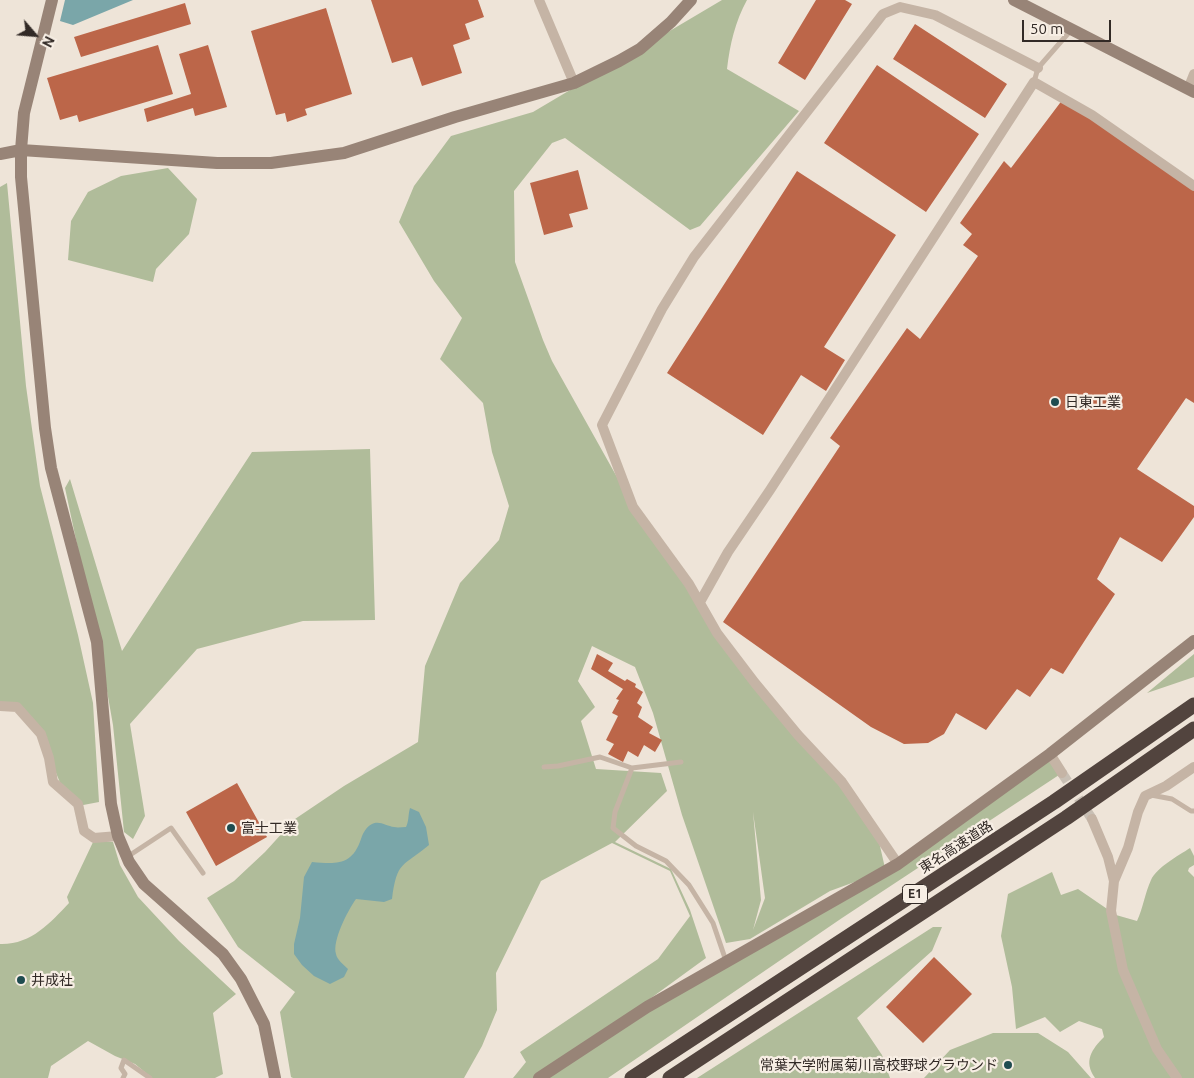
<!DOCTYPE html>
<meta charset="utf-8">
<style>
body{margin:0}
#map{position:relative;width:1194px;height:1078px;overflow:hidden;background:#eee4d8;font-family:Ubuntu,sans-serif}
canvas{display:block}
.north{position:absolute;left:10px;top:10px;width:50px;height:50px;-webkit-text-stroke:4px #f7eee4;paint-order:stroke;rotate:117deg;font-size:14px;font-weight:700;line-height:20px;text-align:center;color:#322a26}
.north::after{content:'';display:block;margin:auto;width:18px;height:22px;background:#322a26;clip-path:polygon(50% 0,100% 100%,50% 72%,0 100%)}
.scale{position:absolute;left:1022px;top:20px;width:89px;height:22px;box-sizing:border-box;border:2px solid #322a26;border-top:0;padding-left:6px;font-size:15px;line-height:18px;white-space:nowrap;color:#322a26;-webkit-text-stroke:4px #f7eee4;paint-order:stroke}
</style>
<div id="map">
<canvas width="1194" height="1078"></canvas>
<div class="north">N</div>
<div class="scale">50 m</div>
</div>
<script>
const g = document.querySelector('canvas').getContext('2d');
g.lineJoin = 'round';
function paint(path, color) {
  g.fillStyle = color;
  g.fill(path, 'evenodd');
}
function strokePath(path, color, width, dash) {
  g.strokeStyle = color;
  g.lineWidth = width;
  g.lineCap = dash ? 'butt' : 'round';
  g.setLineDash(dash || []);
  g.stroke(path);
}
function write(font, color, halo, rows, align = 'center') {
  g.font = font + ' Ubuntu,"Noto Sans JP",sans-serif';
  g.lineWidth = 4.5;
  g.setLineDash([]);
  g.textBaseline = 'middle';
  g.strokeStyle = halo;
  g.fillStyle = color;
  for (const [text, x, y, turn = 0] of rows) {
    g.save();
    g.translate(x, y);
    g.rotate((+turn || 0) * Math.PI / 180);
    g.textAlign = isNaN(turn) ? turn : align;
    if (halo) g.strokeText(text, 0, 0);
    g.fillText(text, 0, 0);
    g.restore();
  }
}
const green = new Path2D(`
 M722 0H747C735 22 730 44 727 69L799 111 700 226 690 230 565 138 552 143 514 191 515 262 543 340 552 361 641 520 717 633 877 833 885 868 1050 754 1062 773 842 918 608 1078H513L526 1062 520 1052 658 959 690 916 670 871 612 843 541 881 496 973 497 1010 482 1046 464 1078H293L291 1077 280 1012 295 992 238 947 207 898 234 881 265 852 295 819 344 786 418 742 425 666 460 583 499 540 509 506 492 452 483 403 440 359 462 318 434 281 399 222 414 186 451 136 533 112ZM592 646 635 667 653 713 682 815 726 943 750 939 830 891 871 876 570 1057 706 958 690 910 671 869 615 842 667 791 661 773 596 769 581 721 595 707 578 681ZM753 812 765 898 753 930 761 900Z
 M168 168 197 199 189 234 156 269 153 282 68 260 71 221 88 192 121 176Z
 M7 183 26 386 40 486 78 635 93 703 99 802 78 806 63 790 37 726 16 704 0 706V187Z
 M370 449 375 620 303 621 197 649 130 724 145 816 133 839 124 832 113 725 101 657 65 488 70 479 122 651 252 452Z
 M1194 654V677L1147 693Z
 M94 840 113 842 120 865 138 897 179 941 236 994 213 1013 223 1074 215 1078H152L135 1064 115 1056 88 1041 51 1066 48 1078H0V944C31 945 50 923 69 903L67 897Z
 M1190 848 1194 856V865L1189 868 1188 871 1194 877V1078H1095C1083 1061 1092 1049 1104 1037L1102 1029 1079 1021 1060 1032 1045 1017 1016 1029 1012 987 1001 936 1008 894 1052 872 1061 895 1078 889 1116 915 1137 921C1143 908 1145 893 1151 880 1157 867 1178 856 1190 848Z
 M933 927H942L932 951 857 1018 882 1055 890 1078H697Z
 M993 1033H1038L1068 1052 1091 1078H924L950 1050Z`);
const water = new Path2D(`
 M65 0H133L73 25 60 21Z
 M410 808 419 812 426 827 429 845C403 867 397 860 392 899L384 902 356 899C348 910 332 941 336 954 337 960 344 965 348 969L344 977 330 984 314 976 302 965 294 954V944L300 918 304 877 312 862C336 864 352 866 361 839 363 833 366 827 372 824 379 820 387 826 394 827 398 828 402 827 406 827 409 821 408 815 410 808Z`);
const building = new Path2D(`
 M371 0H478L484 17 465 24 470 39 453 45 462 73 422 86 412 57 392 63Z
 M816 0H845L852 4 805 80 778 63Z
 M185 3 191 24 81 57 74 37Z
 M326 8 352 94 305 109 307 115 287 122 285 113 276 115 251 31Z
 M915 24 1007 84 985 118 893 59Z
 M158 45 173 94 79 122 77 115 60 120 47 78Z
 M208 45 227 107 195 116 193 108 147 122 144 109 191 94 179 54Z
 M877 65 979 134 926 212 824 143Z
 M1063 99 1194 183V403L1186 398 1137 469 1194 506V517L1162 562 1120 537 1097 579 1115 594 1063 674 1051 668 1030 697 1017 689 986 730 956 713 944 734 928 743 904 744 871 727 723 622 840 446 830 438 907 328 920 339 978 256 963 245 972 234 960 223 1004 161 1011 168Z
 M578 170 588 209 569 214 573 227 544 235 530 183Z
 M797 171 896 235 824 347 845 360 826 391 801 375 763 435 667 373Z
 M597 654 613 663 608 671 625 681 627 679 636 684 635 687 643 692 637 703 642 707 638 717 653 727 649 733 662 740 655 752 644 745 638 757 628 751 623 762 608 754 614 744 606 740 618 716 612 713 619 700 616 699 623 689 591 669Z
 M237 783 267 837 216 866 186 812Z
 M934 957 972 994 923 1043 886 1007Z`);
const streetTunnel = new Path2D(`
 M1062 773 1092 819`);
const lane = new Path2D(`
 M1034 82 1038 68 1072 29
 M681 762 632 768 615 812 613 828 636 846 666 861 689 885 713 923 726 961
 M544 767 558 766 600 757 632 768
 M1151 795 1172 799 1191 811H1194
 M127 857 171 828 203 873
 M123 1078 125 1074 121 1068 124 1060 150 1078`);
const street = new Path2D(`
 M539 0 574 83
 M1188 89 1194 74
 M700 602 728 552 770 490 1034 82 1092 115 1194 186
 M0 706 17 707 41 734 49 758 53 782 78 804 84 831 94 838 118 836
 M1050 754 1062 773
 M1092 819 1108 857 1114 881
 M898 864 842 782 798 735 755 683 717 633 689 584 633 507 602 425 662 309 694 257 883 14 900 7 935 15 1038 68
 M1177 1078 1157 1049 1123 970 1111 911 1114 881 1128 848 1138 812 1145 796 1166 786 1194 767`);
const secondary = new Path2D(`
 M52 0 24 113 21 150V177L45 428 51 468 97 642 111 804 118 836 129 862 144 884 223 954 241 979 264 1024 275 1078
 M1014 0 1194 92
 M0 154 21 150 217 163H271L344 153 455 117 574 83 619 61 640 49 671 22 691 0
 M539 1078 647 1007 898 864 1050 754 1194 641`);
const highway = new Path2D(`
 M632 1078 1054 802 1194 705
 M670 1078 1066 818 1194 729`);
const markers = [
 [1055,402,5,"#1f4c50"],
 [231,828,5,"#1f4c50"],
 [21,980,5,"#1f4c50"],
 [1008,1065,5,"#1f4c50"]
];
const shields = [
 [915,894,25]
];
const shieldNames = [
 ["E1",915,894]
];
const poiNames = [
 ["日東工業",1065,402],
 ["富士工業",241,828],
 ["井成社",31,980],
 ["常葉大学附属菊川高校野球グラウンド",998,1065,"right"]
];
const streetNames = [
 ["東名高速道路",956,847,-33]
];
paint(green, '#b0bc9a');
paint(water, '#7aa6a9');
paint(building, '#bc6649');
strokePath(streetTunnel, '#c8bfb4', 10, [10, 5]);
strokePath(lane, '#c5b4a5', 5);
strokePath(street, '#c5b4a5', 10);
strokePath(secondary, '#988477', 12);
strokePath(highway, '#52443e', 15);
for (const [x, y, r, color] of markers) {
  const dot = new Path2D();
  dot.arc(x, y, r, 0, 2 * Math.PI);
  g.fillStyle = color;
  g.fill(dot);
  strokePath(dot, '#f7eee4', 2);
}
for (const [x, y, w] of shields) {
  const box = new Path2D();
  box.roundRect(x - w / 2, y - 9.5, w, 19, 4);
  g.fillStyle = '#f7eee4';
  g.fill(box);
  strokePath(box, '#322a26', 1);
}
write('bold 12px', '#322a26', null, shieldNames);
write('14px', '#322a26', '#f7eee4', poiNames, 'left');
write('14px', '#322a26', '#f7eee4', streetNames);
</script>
